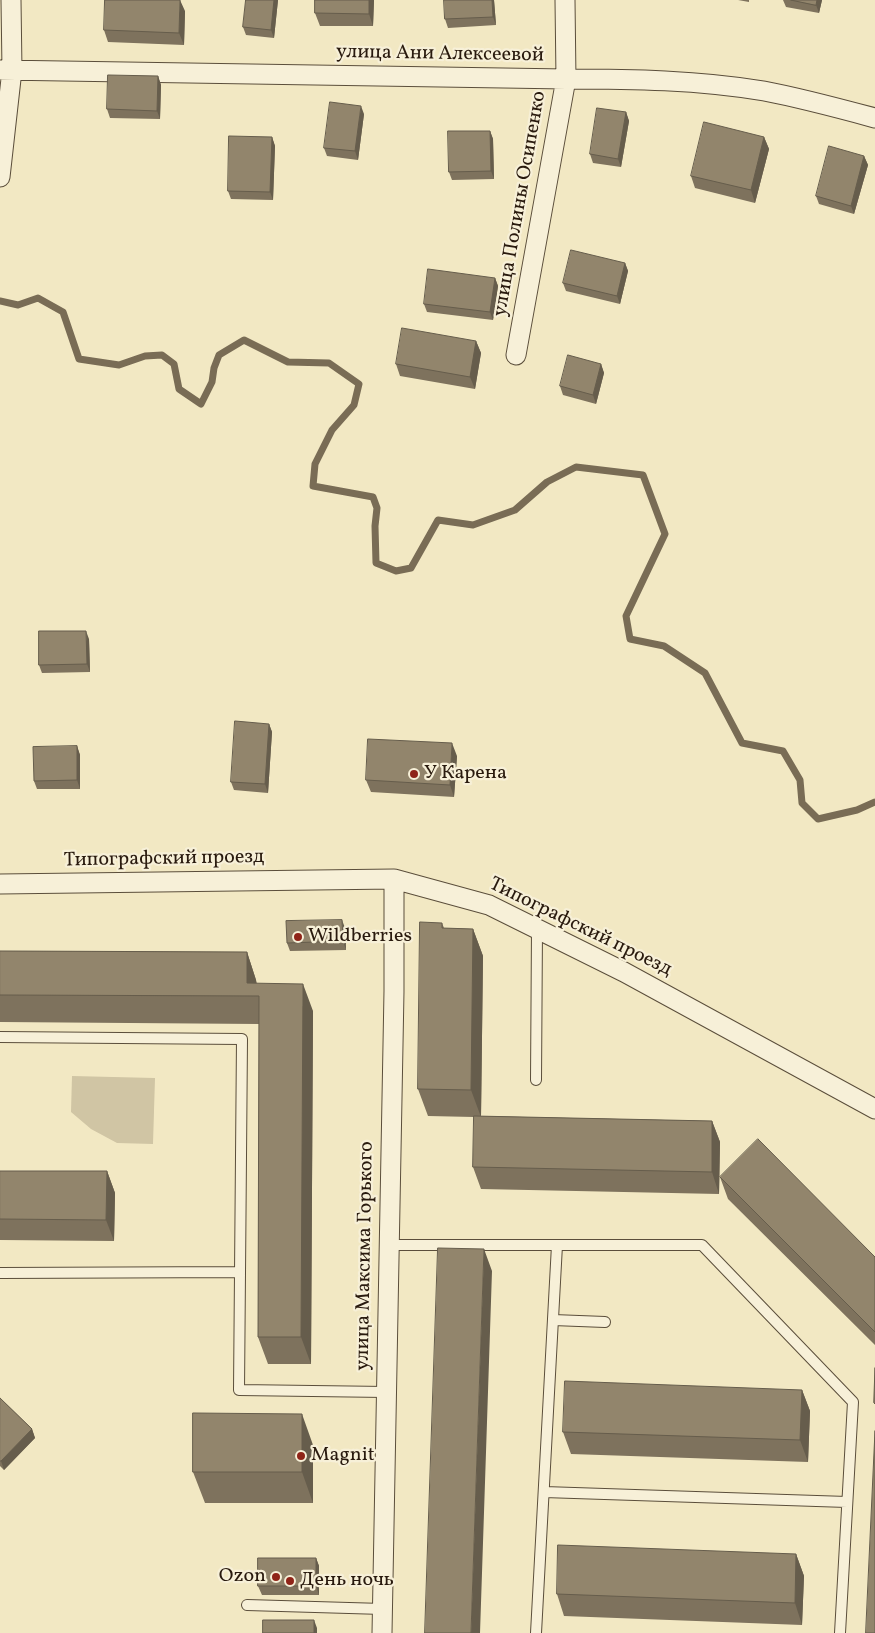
<!DOCTYPE html>
<meta charset="utf-8">
<style>
body{margin:0}
canvas{display:block;background:#f2e8c3}
</style>
<canvas width="875" height="1633"></canvas>
<script>
const g = document.querySelector('canvas').getContext('2d');
g.lineJoin = 'round';
function paint(path, color) {
  g.fillStyle = color;
  g.fill(path, 'evenodd');
}
function strokePath(path, color, width, dash) {
  g.strokeStyle = color;
  g.lineWidth = width;
  g.lineCap = dash ? 'butt' : 'round';
  g.setLineDash(dash || []);
  g.stroke(path);
}
function write(font, color, halo, rows, align = 'center') {
  g.font = font + ' Vollkorn,serif';
  g.lineWidth = 4.5;
  g.setLineDash([]);
  g.textBaseline = 'middle';
  g.strokeStyle = halo;
  g.fillStyle = color;
  for (const [text, x, y, turn = 0] of rows) {
    g.save();
    g.translate(x, y);
    g.rotate((+turn || 0) * Math.PI / 180);
    g.textAlign = isNaN(turn) ? turn : align;
    if (halo) g.strokeText(text, 0, 0);
    g.fillText(text, 0, 0);
    g.restore();
  }
}
const green = new Path2D(`
 M72 1076 155 1078 153 1144 117 1143 91 1129 71 1112Z`);
const stream = new Path2D(`
 M0 301 18 305 38 298 63 312 79 359 119 365 145 356 162 355 174 364 179 389 201 404 212 382 214 368 219 355 244 340 288 362 329 363 359 384 354 405 332 430 315 464 313 486 373 497 377 508 375 526 376 563 396 571 411 568 438 520 473 525 515 510 547 482 576 467 643 475 665 534 626 616 630 639 664 646 705 673 742 743 783 751 800 780 802 803 818 819 857 810 875 802`);
const lane = new Path2D(`
 M0 1037 242 1039 239 1390 386 1392
 M536 1080 537 929
 M388 1245H702L853 1402 840 1633
 M0 1273 240 1272
 M553 1320 605 1322
 M544 1492 847 1502
 M247 1605 383 1609
 M536 1633 557 1245`);
const street = new Path2D(`
 M0 70 566 79C632 79 698 80 764 91 801 98 838 108 875 118
 M0 177 12 70 11 0
 M516 355 566 79 565 0
 M0 884 394 879 489 905 624 972 875 1109
 M382 1633 394 991V879`);
const wall = new Path2D(`
 M246 0H278L274 38 246 35 243 27Z
 M315 0H374L373 26H320L315 13Z
 M494 0 496 25 448 28 445 19Z
 M738 0H749V2Z
 M783 0H822L819 13 786 7Z
 M185 11 184 45 108 42 104 30Z
 M158 76 161 85 160 119 110 118 107 109Z
 M626 112 629 121 621 167 593 163 590 154Z
 M364 114 358 160 327 156 324 148Z
 M490 131 493 139 494 179 452 180 449 172Z
 M272 137 275 146 273 200 231 199 228 191Z
 M764 137 769 149 755 203 695 188 691 176Z
 M864 156 868 165 854 214 819 204 816 196Z
 M625 263 628 271 620 304 566 291 563 283Z
 M495 278 498 286 493 320 427 312 424 304Z
 M476 341 481 353 475 389 400 376 396 364Z
 M601 364 604 373 596 404 563 395 560 386Z
 M89 639 90 672 42 673 39 665Z
 M269 724 272 732 268 793 234 790 231 782Z
 M77 746 80 755V789H37L34 781Z
 M457 756 454 797 371 792 366 780Z
 M442 923 444 928 473 929 483 956 481 1116 712 1121 720 1142 719 1194 481 1189 473 1167 474 1117 428 1116 418 1089Z
 M345 928 346 950 290 951 287 943Z
 M0 951 247 952 256 980 257 984 313 1011 311 1364H268L258 1337 259 1024 0 1022Z
 M0 1171H107L115 1193 114 1241 0 1240Z
 M720 1177 875 1257V1345L728 1199Z
 M802 1390 810 1411 808 1462 571 1454 563 1432Z
 M0 1398 32 1429 35 1438 4 1470 0 1466Z
 M313 1445V1503H205L193 1472Z
 M796 1554 804 1576 802 1625 564 1616 557 1594Z
 M316 1558 319 1566V1595H262L258 1586Z`);
const shadedWall = new Path2D(`
 M180 0 185 11 184 45 179 33Z
 M274 0H278L274 38 271 30Z
 M369 0H374L373 26 369 14Z
 M492 0H494L496 25 493 17Z
 M817 0H822L819 13 816 5Z
 M158 76 161 85 160 119 157 111Z
 M361 106 364 114 358 160 355 151Z
 M626 112 629 121 621 167 618 159Z
 M490 131 493 139 494 179 491 171Z
 M272 137 275 146 273 200 270 192Z
 M764 137 769 149 755 203 751 190Z
 M864 156 868 165 854 214 851 206Z
 M625 263 628 271 620 304 617 296Z
 M495 278 498 286 493 320 490 312Z
 M476 341 481 353 475 389 470 377Z
 M601 364 604 373 596 404 593 395Z
 M86 631 89 639 90 672 87 664Z
 M269 724 272 732 268 793 265 784Z
 M452 743 457 756 454 797 450 785Z
 M77 746 80 755V789L77 780Z
 M342 920 345 928 346 950 343 941Z
 M473 929 483 956 481 1117 471 1090Z
 M247 952 256 980 257 996 247 983Z
 M303 984 313 1011 311 1364 301 1337Z
 M712 1121 720 1142 719 1194 712 1172Z
 M107 1171 115 1193 114 1241 106 1220Z
 M484 1249 492 1271 480 1633H471Z
 M802 1390 810 1411 808 1462 800 1440Z
 M302 1414 313 1445V1503L302 1472Z
 M32 1429 35 1438 4 1470 1 1461Z
 M796 1554 804 1576 802 1625 795 1603Z
 M316 1558 319 1566V1595L316 1586Z
 M314 1620 317 1628V1633H314Z`);
const building = new Path2D(`
 M105 0H180L179 33 104 30Z
 M246 0H274L271 30 243 27Z
 M315 0H369V14L315 13Z
 M444 0H492L493 17 445 19Z
 M791 0H817L816 5Z
 M108 75 158 76 157 111 107 109Z
 M330 102 361 106 355 151 324 148Z
 M597 108 626 112 618 159 590 154Z
 M704 122 764 137 751 190 691 176Z
 M448 131H490L491 171 449 172Z
 M229 136 272 137 270 192 228 191Z
 M829 146 864 156 851 206 816 196Z
 M571 250 625 263 617 296 563 283Z
 M428 269 495 278 490 312 424 304Z
 M402 328 476 341 470 377 396 364Z
 M568 355 601 364 593 395 560 386Z
 M39 631H86L87 664 39 665Z
 M235 721 269 724 265 784 231 782Z
 M368 739 452 743 450 785 366 780Z
 M77 746V780L34 781 33 747Z
 M342 920 343 941 287 943 286 921Z
 M420 922 442 923V928L473 929 471 1090 418 1089Z
 M0 951 247 952V983L303 984 301 1337H258L259 996 0 995Z
 M474 1116 712 1121V1172L473 1167Z
 M758 1139 875 1257V1332L720 1177Z
 M0 1171H107L106 1220 0 1219Z
 M438 1248 484 1249 471 1633H425Z
 M875 1368V1404L874 1403Z
 M565 1381 802 1390 800 1440 563 1432Z
 M0 1398 32 1429 1 1461H0Z
 M193 1413 302 1414V1472H193Z
 M875 1431V1633H866Z
 M558 1545 796 1554 795 1603 557 1594Z
 M258 1558H316V1586H258Z
 M263 1620H314V1633H263Z`);
const markers = [
 [414,774,5,"#8f2418"],
 [298,937,5,"#8f2418"],
 [301,1456,5,"#8f2418"],
 [276,1577,5,"#8f2418"],
 [290,1581,5,"#8f2418"]
];
const streetNames = [
 ["улица Ани Алексеевой",440,55,1],
 ["улица Полины Осипенко",521,204,-80],
 ["Типографский проезд",164,860,-1],
 ["Типографский проезд",580,928,26],
 ["улица Максима Горького",366,1256,-89]
];
const poiNames = [
 ["У Карена",424,774],
 ["Wildberries",308,937],
 ["Magnit",311,1456],
 ["Ozon",266,1577,"right"],
 ["День ночь",300,1581]
];
paint(green, '#d0c5a4');
strokePath(stream, '#796c55', 7);
strokePath(lane, '#5b4e3b', 12);
strokePath(street, '#5b4e3b', 21);
strokePath(lane, '#f7f0d8', 10);
strokePath(street, '#f7f0d8', 19);
paint(wall, '#7e725d');
paint(shadedWall, '#665d4c');
paint(building, '#92856c');
strokePath(building, '#665d4c', 1);
for (const [x, y, r, color] of markers) {
  const dot = new Path2D();
  dot.arc(x, y, r, 0, 2 * Math.PI);
  g.fillStyle = color;
  g.fill(dot);
  strokePath(dot, '#f7f0d8', 2);
}
write('20px', '#291a0e', '#f7f0d8', streetNames);
write('20px', '#291a0e', '#f7f0d8', poiNames, 'left');
</script>
